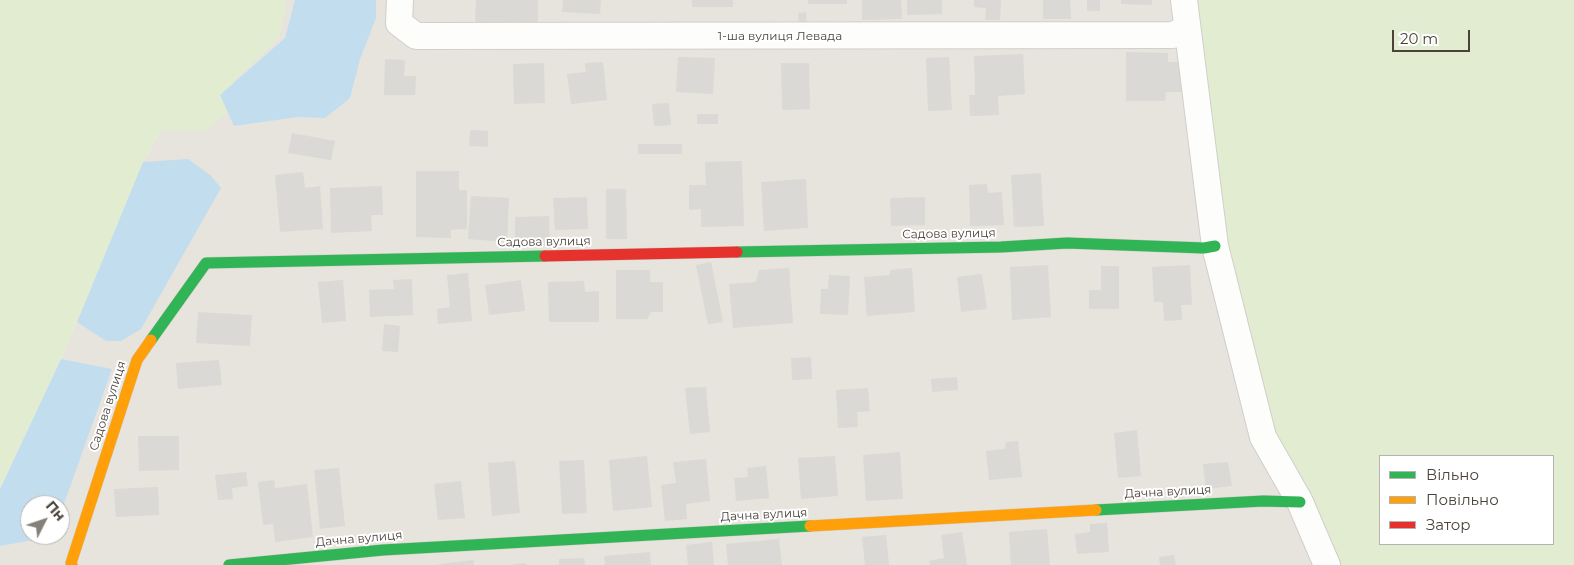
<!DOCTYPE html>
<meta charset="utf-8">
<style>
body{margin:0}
#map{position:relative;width:1574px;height:565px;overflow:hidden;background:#f3f1ee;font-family:Montserrat,sans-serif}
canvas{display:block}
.legend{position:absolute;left:1379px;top:455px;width:175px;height:90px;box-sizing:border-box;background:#fff;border:1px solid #b7b4b0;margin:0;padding:6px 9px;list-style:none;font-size:15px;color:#4a433a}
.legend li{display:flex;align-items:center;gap:10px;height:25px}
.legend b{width:25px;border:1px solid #b7b4b0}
.north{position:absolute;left:20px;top:495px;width:50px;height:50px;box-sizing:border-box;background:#fff;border:1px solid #b7b4b0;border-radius:50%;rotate:49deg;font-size:14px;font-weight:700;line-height:20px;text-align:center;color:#4a433a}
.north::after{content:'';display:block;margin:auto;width:18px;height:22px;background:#858079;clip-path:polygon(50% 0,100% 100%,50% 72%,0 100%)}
.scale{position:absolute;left:1392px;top:30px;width:78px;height:22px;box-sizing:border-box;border:2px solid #4a433a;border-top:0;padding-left:6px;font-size:15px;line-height:18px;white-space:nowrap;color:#4a433a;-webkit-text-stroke:4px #fff;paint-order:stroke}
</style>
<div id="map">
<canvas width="1574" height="565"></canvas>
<ul class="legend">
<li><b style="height:6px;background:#30b455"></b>Вільно</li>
<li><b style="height:6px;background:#ff9f0a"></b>Повільно</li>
<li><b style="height:6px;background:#e5322d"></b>Затор</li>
</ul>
<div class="north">Пн</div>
<div class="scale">20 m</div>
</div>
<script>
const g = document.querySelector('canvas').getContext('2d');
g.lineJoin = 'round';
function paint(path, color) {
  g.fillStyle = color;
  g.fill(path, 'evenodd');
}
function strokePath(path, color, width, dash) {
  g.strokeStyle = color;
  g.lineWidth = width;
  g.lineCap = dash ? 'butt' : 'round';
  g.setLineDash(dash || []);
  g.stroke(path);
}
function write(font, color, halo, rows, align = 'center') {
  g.font = font + ' Montserrat,sans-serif';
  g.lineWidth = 4;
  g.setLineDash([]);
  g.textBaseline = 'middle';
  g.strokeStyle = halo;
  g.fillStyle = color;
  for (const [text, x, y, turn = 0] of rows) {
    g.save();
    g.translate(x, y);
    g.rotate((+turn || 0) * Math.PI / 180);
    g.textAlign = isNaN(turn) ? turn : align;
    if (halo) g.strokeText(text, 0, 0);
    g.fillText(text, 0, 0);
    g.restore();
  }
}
const residential = new Path2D(`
 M286 0H1184L1327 565H0V489L66 348 143 162 161 131H205L235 79 279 38ZM30 505H60V535H30Z`);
const green = new Path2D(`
 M0 0H286L279 38 235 79 238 105 205 131H161L143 162 66 348 0 489Z
 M1184 0H1574V565H1327L1263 437 1215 246ZM1380 456H1553V544H1380Z`);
const water = new Path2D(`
 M295 0H376V18L360 59 350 98 325 118 298 117 234 126 220 95 285 38Z
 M188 159 210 175 221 188 141 329 121 341H106L77 322 143 162Z
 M61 359 112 369 60 515V505H30V535H47L44 538 0 546V489Z`);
const building = new Path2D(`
 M476 0H538V25H475Z
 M563 0H601L600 14 562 12Z
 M692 0H733V7H692Z
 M808 0H847V4H808Z
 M862 0H901L902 19 862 20Z
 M907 0H942V14L907 15Z
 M974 0H1001L1000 20H985L986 8 974 7Z
 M1043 0H1070L1071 19H1043Z
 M1087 0H1100V11H1087Z
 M1121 0H1152V5L1121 4Z
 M806 12 807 24 799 25 798 13Z
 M1126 52 1168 53V62H1184V92H1166L1165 101H1126Z
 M1023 54 1025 94 998 96 999 115 970 116 969 95H975L974 56Z
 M678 57 715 58 713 94 676 92Z
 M949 57 952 110 928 111 926 58Z
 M385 59 405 60 404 76H416L415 95H384Z
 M603 62 607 100 571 104 567 74 586 72 585 63Z
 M544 63 545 103 514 104 513 64Z
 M781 63H809L810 109 782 110Z
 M669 103 671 125 654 126 652 104Z
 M697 114H718V124H697Z
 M470 130 488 131V147L469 146Z
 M292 133 335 141 331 160 288 153Z
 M638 144H682V154H638Z
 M742 161 744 226 701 227V209L689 210V185H706L705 162Z
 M416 171H459V190H467V229L451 230V238L416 237Z
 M303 172 305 188 320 186 323 229 280 232 275 175Z
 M1041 173 1044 226 1014 227 1011 175Z
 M806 179 808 228 764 231 761 182Z
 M987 184 988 193 1002 192 1004 225 970 226 969 185Z
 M382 186 383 215H371L372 231 331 233 330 188Z
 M606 189H626L627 239H606Z
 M471 196 509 198 507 242 468 239Z
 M587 197 588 229 555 230 553 198Z
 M925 197V225L891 226 890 198Z
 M549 216 550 246H515V217Z
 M711 262 723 322 708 324 696 265Z
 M1048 265 1051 317 1012 320 1010 267Z
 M1190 265 1192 305H1181L1182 320 1164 321 1163 302H1154L1152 267Z
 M1101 266H1119V309H1089V290H1101Z
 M789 268 793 323 733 328 729 284 756 282 759 270Z
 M912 268 915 312 867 316 864 277 890 275V270Z
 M616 270H650V282H663V312H651L647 319H616Z
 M468 273 472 321 438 324 437 309 450 307 447 275Z
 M982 274 987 309 961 312 957 277Z
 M829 275 850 276 848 315 820 314 821 289H828Z
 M412 279 413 315 370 317 369 290 394 289 393 280Z
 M343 280 346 321 322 323 318 282Z
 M521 280 525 311 489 315 485 285Z
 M584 281 585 292 599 291V322H549L548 282Z
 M198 312 252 315 250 346 196 343Z
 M384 324 400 326 398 352 382 351Z
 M811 357 812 379 792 380 791 358Z
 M219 360 222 385 178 389 176 363Z
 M957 377 958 390 932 392 931 379Z
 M706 387 710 432 690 434 685 388Z
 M868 388 870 411 857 412 858 427 838 428 836 390Z
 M1137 430 1141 476 1118 478 1114 433Z
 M138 436H179V470L139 471Z
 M1018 441 1022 477 989 480 986 451 1005 449 1006 442Z
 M900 452 903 499 866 501 863 455Z
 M647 456 652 507 613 511 609 460Z
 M835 456 838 496 801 499 798 458Z
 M706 459 710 501 686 504 687 519 665 521 661 485 676 483 673 462Z
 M584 460 587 513 562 514 559 461Z
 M515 461 520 513 492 516 488 463Z
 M1228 462 1232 486 1206 489 1203 464Z
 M766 466 769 498 736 501 734 478 748 477 747 468Z
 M339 468 345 526 320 529 314 470Z
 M246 472 248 486 232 488 233 499 218 500 215 475Z
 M274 480 275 488 307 484 313 537 275 542 273 524 263 525 258 482Z
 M461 481 465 518 438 520 434 484Z
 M158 487 159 515 116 517 114 489Z
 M1107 523 1109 552 1077 554 1075 534 1090 532V524Z
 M1047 529 1050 565H1011L1009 532Z
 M962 532 967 565H930L929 561 944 558 941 535Z
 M886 535 889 565H865L862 537Z
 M779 539 782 565H728L726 544Z
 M712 542 714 565H688L686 545Z
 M650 552 651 565H605L604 556Z
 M1174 555 1176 565H1160L1159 557Z
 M584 558 585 565H559V559Z
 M474 560V565H439V564Z
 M526 563V565H513V564Z`);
const street = new Path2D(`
 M400 0 399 23 416 36 1173 35 1187 29
 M1184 0 1215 246 1263 437 1300 502 1327 565`);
const fast = new Path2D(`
 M737 252 1001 247 1067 243 1204 248 1215 246
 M151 340 206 263 545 256
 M1096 510 1263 501 1300 502
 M229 565 383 550 810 526`);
const slow = new Path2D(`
 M810 526 1096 510
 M72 565 71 563 137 360 151 340`);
const jam = new Path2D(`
 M545 256 737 252`);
const streetNames = [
 ["1-ша вулиця Левада",780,36],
 ["Садова вулиця",949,234,-1],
 ["Садова вулиця",544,242,-1],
 ["Садова вулиця",108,406,-72],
 ["Дачна вулиця",1168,492,-3],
 ["Дачна вулиця",764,515,-3],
 ["Дачна вулиця",359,539,-5]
];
paint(residential, '#e7e3dd');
paint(green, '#e2ecd0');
paint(water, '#c2deee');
paint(building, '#dbd9d5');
strokePath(street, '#d1cfcc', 28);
strokePath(fast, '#d2cdc5', 12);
strokePath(slow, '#d2cdc5', 12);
strokePath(jam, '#d2cdc5', 12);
strokePath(street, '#fdfdfc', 26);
strokePath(fast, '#30b455', 11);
strokePath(slow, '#ff9f0a', 11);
strokePath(jam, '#e5322d', 11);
write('12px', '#4a433a', '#fff', streetNames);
</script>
